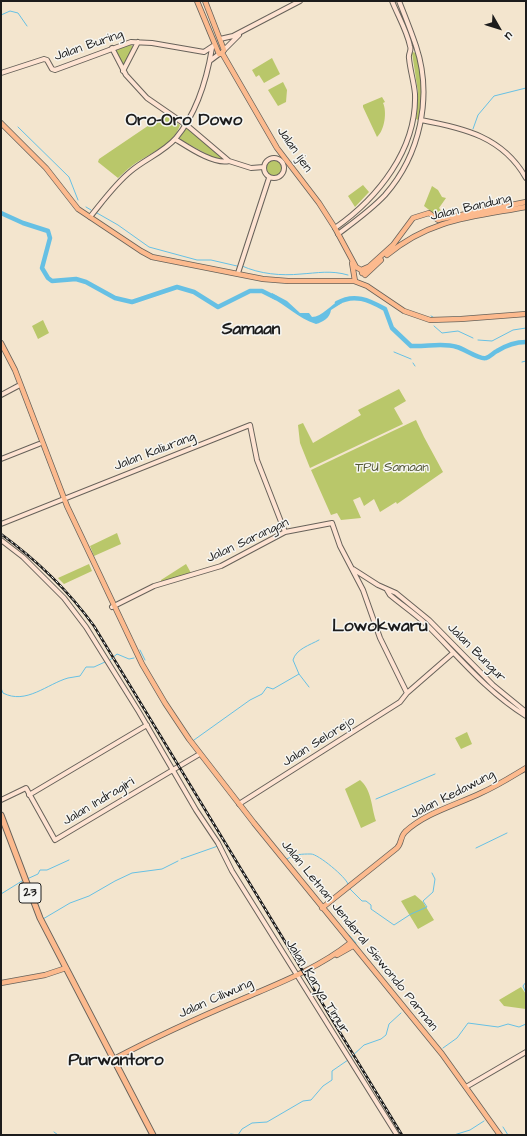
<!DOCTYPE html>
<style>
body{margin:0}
#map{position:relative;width:527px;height:1136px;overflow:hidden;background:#f3e5ce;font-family:"Architects Daughter",sans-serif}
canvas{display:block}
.frame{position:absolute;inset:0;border:2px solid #1c1c1c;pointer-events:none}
.north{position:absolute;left:479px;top:8px;width:40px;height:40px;-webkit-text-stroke:3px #f6f6f2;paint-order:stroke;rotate:129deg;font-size:11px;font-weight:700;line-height:16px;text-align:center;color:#1c1c1c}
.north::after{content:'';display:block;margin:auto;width:14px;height:18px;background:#1c1c1c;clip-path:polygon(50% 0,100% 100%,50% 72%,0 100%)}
</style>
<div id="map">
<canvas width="527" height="1136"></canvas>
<div class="frame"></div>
<div class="north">U</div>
</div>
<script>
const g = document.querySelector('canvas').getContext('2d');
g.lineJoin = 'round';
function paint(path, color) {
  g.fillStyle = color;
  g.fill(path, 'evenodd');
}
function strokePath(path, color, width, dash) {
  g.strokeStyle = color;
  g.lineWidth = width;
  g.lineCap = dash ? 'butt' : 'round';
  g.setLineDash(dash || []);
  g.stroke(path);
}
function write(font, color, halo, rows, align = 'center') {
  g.font = font + ' "Architects Daughter",sans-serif';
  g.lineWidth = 3;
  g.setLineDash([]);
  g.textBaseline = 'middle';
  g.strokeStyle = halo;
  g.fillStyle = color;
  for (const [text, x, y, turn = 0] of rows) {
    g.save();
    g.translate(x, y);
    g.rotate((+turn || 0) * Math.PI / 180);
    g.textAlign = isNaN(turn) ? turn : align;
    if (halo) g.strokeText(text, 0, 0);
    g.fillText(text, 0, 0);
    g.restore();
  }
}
const green = new Path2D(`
 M130 44 133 47 125 64 122 65 115 51 116 49Z
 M414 52C424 62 421 104 420 119L418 120 416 119 418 92 412 53Z
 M272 58 280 74 264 83 259 75 256 77 252 70Z
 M283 82 287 90 286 102 278 106 268 90Z
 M382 97 385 102 383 103C387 111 385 130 377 137L363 107V105Z
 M164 115 180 125C174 145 148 154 133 165 127 169 123 174 118 178L98 162 99 159Z
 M186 128H188L225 160 216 159 179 139Z
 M266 168a8 8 0 1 1 16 0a8 8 0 1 1-16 0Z
 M363 185 369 192 355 207 348 196Z
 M432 186 438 190 442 197 446 198 439 208 445 215 437 216 424 206Z
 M43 320 49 333 38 339 32 326Z
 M399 389 406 401 394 408 403 424 310 468 300 443 298 425 303 423 313 443 361 415 358 410Z
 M416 420 424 437 443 472 397 504 396 502 380 512 374 499 364 506 360 497 353 500 361 518 341 520 337 513 331 515 311 470Z
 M117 533 121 544 94 556 90 546Z
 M89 564 92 571 64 584 58 578Z
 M186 564 191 573 161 582V580Z
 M467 732 472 744 461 749 455 738Z
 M360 780C372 790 371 806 376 821L361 828 345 789Z
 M415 895 423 902 434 920 418 929 401 901Z
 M521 987 526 994V1009L504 1006 499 1000Z`);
const water = new Path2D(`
 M272 293 287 301 300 313H309L312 317C322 317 331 304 341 300L342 303 331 310C330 318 323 322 316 324 298 318 286 305 270 297Z`);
const stream = new Path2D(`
 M1 15 10 11 18 13 27 26
 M18 127 69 177 78 200
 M473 129 478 115 494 96 526 88
 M86 207 91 210
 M97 213 118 225 149 247 197 260H211L237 266
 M242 266C260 274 281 276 301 274 317 273 331 270 348 275
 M431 316 433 317
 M434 326 442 333 458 331 473 338
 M478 340 492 341 513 330 526 328
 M394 352 411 359
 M522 362 526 361
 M413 363 415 366
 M140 650 145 660
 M110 660 117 654 129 659 134 658
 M299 674 309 687
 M1 688 3 693C26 705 47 684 68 678 72 677 76 677 80 676L86 667H94L105 662
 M194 740 250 700 262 694 267 687 273 689 299 674 293 660C296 649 310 645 319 640
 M376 799 435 774
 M476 848 507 833
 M181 859 218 846
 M287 859C295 854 302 854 311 854 318 854 346 877 348 884
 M27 879 38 874 40 870H47L69 860
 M350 889 362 901H366L371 905V909L394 925 411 914 427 907 423 901 433 892 435 879 432 873
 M1 894 22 881
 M43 919 70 903 89 896 115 881 132 873 162 869 178 861
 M349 935 356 943
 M526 982 523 986 526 993
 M443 1048 457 1038 468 1023 498 1027 508 1024 519 1027 526 1024
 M350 1058 364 1045 381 1039 386 1035 389 1024 401 1013
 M503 1127 508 1135
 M54 1132 58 1135
 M228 1135 231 1134 238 1135 242 1129 252 1123 267 1122 303 1101 311 1100 323 1086 332 1080V1071L348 1060
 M454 1135 470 1130 484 1121`);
const river = new Path2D(`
 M1 213 23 223 48 231 50 238 42 268 48 278 52 281 76 279 86 282 115 298 132 302 177 287 194 292 218 307 250 291H262L276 298
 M337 303C354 293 369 300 385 309L392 328 411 346C427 347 442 342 457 347 464 349 481 360 486 358 490 357 493 353 497 351 505 346 516 342 526 342`);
const secondary = new Path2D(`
 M220 39 233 36 300 1
 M112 48 126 75 147 98 189 127 229 161 251 168 264 167
 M224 50 239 35
 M211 60 219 54
 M123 71 138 42
 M1 73 44 59 47 60 52 69 55 70 131 42 152 43 204 52 213 46
 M421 120C464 128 503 137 526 178
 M175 139C188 147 214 165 229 161
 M264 168a10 10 0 1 1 20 0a10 10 0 1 1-20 0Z
 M90 217C103 201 115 184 131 171 145 159 164 152 176 138 196 114 207 78 212 48
 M335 228C378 198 417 149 415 94 414 82 410 70 409 58 408 53 412 51 410 46 407 31 398 16 392 1
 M338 234C354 222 371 210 385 195 420 155 433 97 416 46 411 31 405 16 399 1
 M238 273 269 178
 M1 395 18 386
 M1 459 39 444
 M332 523 340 546 363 590 380 638 407 693
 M1 524 250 425 257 460 285 532
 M1 540 23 557 64 598 86 627 139 712 196 810 218 843 232 871 397 1135
 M353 569 378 585 396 593 429 620 493 685 526 712
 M387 590 390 595C402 605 415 614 426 624 458 656 487 692 526 716
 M112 607 154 586 221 566 285 532 332 523
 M29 795 147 725
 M1 800 26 788 55 840 198 755
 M239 804 400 702 407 693 453 653
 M466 1087 526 1052`);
const primary = new Path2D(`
 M197 1 219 54 222 53
 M205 1 224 50 222 53
 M222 53 277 148 319 203 335 228 356 267 361 270 368 267
 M1 123 46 168 78 209 141 251 152 257 263 279 288 281H354L367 286 404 311 430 320 461 319 526 314
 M387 255C430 219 472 217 526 207
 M352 263 355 281
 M362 273 393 245 413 218 429 213 438 220 441 219 526 202
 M365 275 381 260
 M1 343 15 370 67 506 142 664 165 703 189 739 254 823 442 1054 500 1135
 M322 908 397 848C402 843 400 837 405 832 425 813 456 805 481 793 497 786 511 777 526 768
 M337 955 353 946
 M1 983 45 975 66 968
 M114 1059C157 1036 202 1016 247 997 282 982 320 967 350 943`);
const highway = new Path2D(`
 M1 815 40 918 153 1135`);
const rail = new Path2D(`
 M1 534C38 561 68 590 94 626L402 1135`);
const shields = [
 [30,893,22]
];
const shieldNames = [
 ["23",30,893]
];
const streetNames = [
 ["Jalan Buring",89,46,-19],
 ["Jalan Ijen",294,150,55],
 ["Jalan Bandung",471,208,-13],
 ["Jalan Kaliurang",155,452,-21],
 ["Jalan Sarangan",248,541,-25],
 ["Jalan Bungur",476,653,45],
 ["Jalan Selorejo",319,742,-32],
 ["Jalan Kedawung",453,795,-27],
 ["Jalan Indragiri",99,802,-31],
 ["Jalan Letnan Jenderal Siswondo Parman",359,936,51],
 ["Jalan Karya Timur",317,987,58],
 ["Jalan Ciliwung",216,999,-24]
];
const parkNames = [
 ["TPU Samaan",392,468]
];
const districtNames = [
 ["Oro-Oro Dowo",184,121],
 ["Samaan",251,330],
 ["Lowokwaru",380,627],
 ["Purwantoro",116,1061]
];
paint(green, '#b9c76a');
paint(water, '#66c0e4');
strokePath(stream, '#66c0e4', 1);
strokePath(river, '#66c0e4', 4.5);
strokePath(secondary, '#67625a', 6);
strokePath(primary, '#67625a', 6);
strokePath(highway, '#67625a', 7);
strokePath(secondary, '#fee3d2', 4);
strokePath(primary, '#fcba8e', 4.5);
strokePath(highway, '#fcba8e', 5);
strokePath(rail, '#1c1c1c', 2.5);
strokePath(rail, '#f6f6f2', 1, [3]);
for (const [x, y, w] of shields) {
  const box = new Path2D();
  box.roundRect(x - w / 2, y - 10, w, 20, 3);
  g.fillStyle = '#f6f6f2';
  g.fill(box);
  strokePath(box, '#1c1c1c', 1);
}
write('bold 12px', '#1c1c1c', null, shieldNames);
write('13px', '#1c1c1c', '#f6f6f2', streetNames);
write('13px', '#535837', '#f6f6f2', parkNames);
write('bold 17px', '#1c1c1c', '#f6f6f2', districtNames);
</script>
